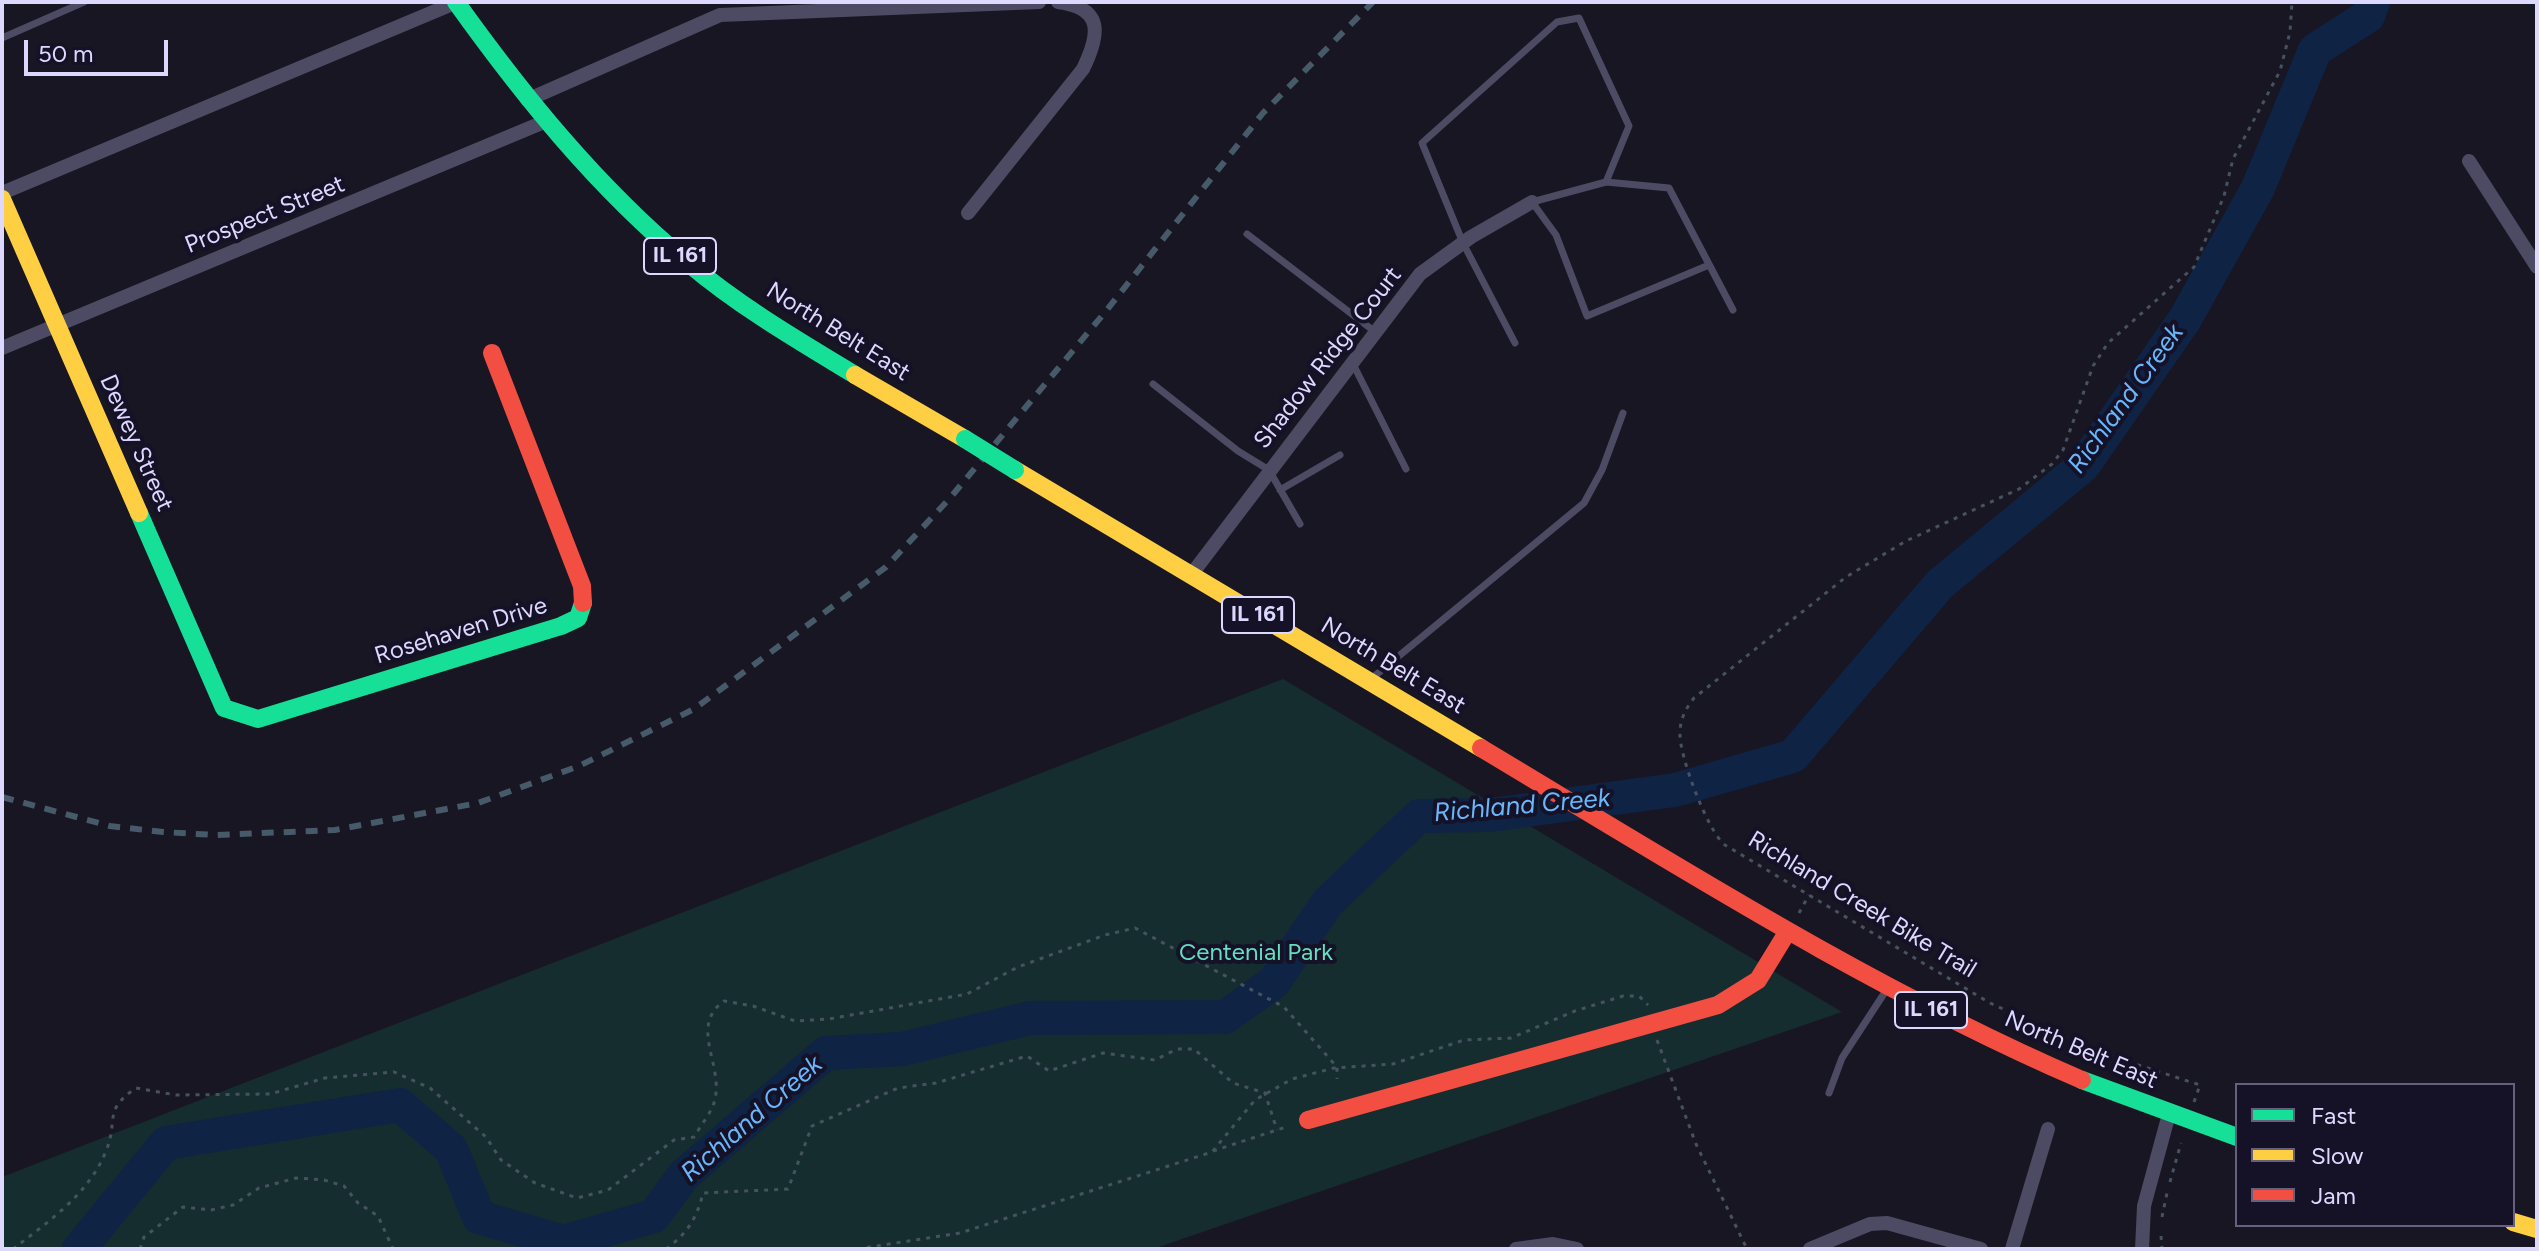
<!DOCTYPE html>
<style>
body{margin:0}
#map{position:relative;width:2539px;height:1251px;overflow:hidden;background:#181622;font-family:Figtree,sans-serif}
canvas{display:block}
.frame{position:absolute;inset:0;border:4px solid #ddd8fe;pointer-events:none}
.legend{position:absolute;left:2235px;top:1083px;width:280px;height:144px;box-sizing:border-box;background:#151127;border:2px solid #65617d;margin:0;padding:10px 14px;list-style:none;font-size:24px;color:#ddd8fe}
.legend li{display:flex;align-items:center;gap:16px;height:40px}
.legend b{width:40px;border:2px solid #65617d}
.scale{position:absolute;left:24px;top:40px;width:144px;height:36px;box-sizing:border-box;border:4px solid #ddd8fe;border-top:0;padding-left:10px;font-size:24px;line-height:28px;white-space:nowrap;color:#ddd8fe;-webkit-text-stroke:6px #151127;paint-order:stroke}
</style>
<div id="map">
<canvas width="2539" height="1251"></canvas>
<div class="frame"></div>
<ul class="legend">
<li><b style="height:10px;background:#16e098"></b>Fast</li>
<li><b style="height:10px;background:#ffcf43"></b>Slow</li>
<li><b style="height:10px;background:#f24e42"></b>Jam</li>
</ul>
<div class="scale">50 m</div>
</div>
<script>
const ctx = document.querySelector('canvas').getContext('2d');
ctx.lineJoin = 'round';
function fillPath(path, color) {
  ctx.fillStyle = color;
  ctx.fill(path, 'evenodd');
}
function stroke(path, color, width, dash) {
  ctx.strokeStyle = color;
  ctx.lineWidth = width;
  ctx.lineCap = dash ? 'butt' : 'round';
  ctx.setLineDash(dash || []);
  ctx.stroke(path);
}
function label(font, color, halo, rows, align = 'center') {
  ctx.font = font + ' Figtree,sans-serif';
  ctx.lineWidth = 8;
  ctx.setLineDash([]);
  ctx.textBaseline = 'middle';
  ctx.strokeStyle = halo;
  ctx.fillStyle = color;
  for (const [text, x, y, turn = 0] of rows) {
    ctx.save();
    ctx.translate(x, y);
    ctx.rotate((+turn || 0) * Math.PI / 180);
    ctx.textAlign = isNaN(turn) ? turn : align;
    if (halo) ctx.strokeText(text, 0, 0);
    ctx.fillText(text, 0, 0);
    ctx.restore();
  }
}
const green = new Path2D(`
 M1283 679 1842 1012 1153 1249H2V1177Z`);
const river = new Path2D(`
 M79 1249 166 1143 400 1105 451 1149 479 1217 563 1242 654 1216 684 1175 826 1053 902 1049 1030 1018 1225 1017 1274 982 1328 902 1419 816 1490 815 1675 790 1793 756 1940 584 2083 466 2185 319 2258 188 2315 50 2368 16 2373 2`);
const path = new Path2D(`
 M1799 913 1809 895
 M1657 1040 1696 1144 1747 1249
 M2194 1102 2200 1085 2095 1051 1990 1003 1725 845C1708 832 1679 756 1680 733 1680 719 1686 708 1694 698L1846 577 1906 541 2019 489 2052 464 2063 450 2093 366 2108 343 2194 267 2224 196 2233 159 2280 71 2290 32 2292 2
 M1213 1151 1289 1126
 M2170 1182 2181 1143
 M2162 1217 2167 1193
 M2161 1236 2162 1249
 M13 1249C48 1222 89 1194 106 1151 119 1120 102 1111 136 1088L176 1095 270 1094 325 1078 394 1072 430 1088 486 1137 501 1160 535 1183 577 1198 608 1190 674 1140 694 1137C700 1126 713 1111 715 1099 723 1064 689 1026 724 1001L753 1006 795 1021 829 1019 967 994 1018 967 1105 935 1135 928 1284 1007 1337 1067V1079
 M140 1249 144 1237 183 1207 211 1210 233 1205 259 1188 296 1178 324 1180 344 1186 358 1203 378 1216 393 1249
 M666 1249C687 1234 697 1218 703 1193L788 1189 812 1126 898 1088 936 1083 1027 1056 1049 1071 1103 1053 1155 1060 1177 1049H1194L1233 1083 1265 1093 1277 1130
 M857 1249 960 1233 1212 1152 1255 1100 1292 1079 1334 1068 1393 1064 1464 1040 1511 1038 1575 1011 1623 996H1639L1648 1005`);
const lane = new Path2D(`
 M2 38 84 2
 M1247 234 1374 331
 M1709 265 1587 316 1556 235 1532 202 1606 182 1669 188 1733 310
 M1515 343 1463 243 1422 143 1557 22 1579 18 1629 126 1606 182
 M1353 364 1406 469
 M1153 384 1238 451 1269 470 1300 524
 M1280 490 1340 455
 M1371 679 1584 503 1602 470 1623 413
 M1829 1093 1842 1058 1887 989`);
const street = new Path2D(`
 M527 100 720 15 1039 2
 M2469 161 2537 267
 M2 193 457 2
 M968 213 1083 69C1100 34 1104 8 1058 2
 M2 348 544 122
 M1191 575 1420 274 1471 237 1532 202
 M1516 1249 1553 1244 1577 1249
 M1810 1249 1870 1224 1887 1223 1981 1249
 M2012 1249 2048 1129
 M2142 1249 2144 1206 2169 1114`);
const fast = new Path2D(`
 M456 2C524 97 597 187 687 262 739 306 797 340 855 375
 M139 513 224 708 258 719 561 626 578 618 583 603
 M2082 1080 2237 1137`);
const slow = new Path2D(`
 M2 199 139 513
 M855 375 965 439
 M1015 470 1481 748
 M2513 1222 2537 1229`);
const jam = new Path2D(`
 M492 353 582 586 583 603
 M1481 748C1678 866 1871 989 2082 1080
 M1308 1120 1718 1005 1758 980 1788 931`);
const rail = new Path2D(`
 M2 797 110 826 163 832 215 835 335 830 478 803 579 766 694 709 886 567 950 498 1106 311 1263 113 1373 2`);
const fastBridge = new Path2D(`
 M965 439 1015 470`);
const shields = [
 [680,256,72],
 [1258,615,72],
 [1931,1010,72]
];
const shieldNames = [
 ["IL 161",680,256],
 ["IL 161",1258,615],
 ["IL 161",1931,1010]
];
const streetNames = [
 ["Prospect Street",265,215,-22],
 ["North Belt East",838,332,32],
 ["Shadow Ridge Court",1328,358,-52],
 ["Dewey Street",136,443,66],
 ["Rosehaven Drive",461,631,-17],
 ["North Belt East",1393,666,31],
 ["Richland Creek Bike Trail",1862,905,31],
 ["North Belt East",2081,1050,23]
];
const parkNames = [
 ["Centenial Park",1256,953]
];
const waterNames = [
 ["Richland Creek",2126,399,-54],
 ["Richland Creek",1522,806,-5],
 ["Richland Creek",752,1119,-41]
];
fillPath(green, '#152d2e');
stroke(river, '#0f2345', 34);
stroke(path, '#475260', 3, [4, 6]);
stroke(lane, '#4c4b63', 7);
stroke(street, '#4c4b63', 14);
stroke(fast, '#16e098', 18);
stroke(slow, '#ffcf43', 18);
stroke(jam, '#f24e42', 18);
stroke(rail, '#465a6a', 6, [12, 10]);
stroke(fastBridge, '#16e098', 18);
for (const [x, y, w] of shields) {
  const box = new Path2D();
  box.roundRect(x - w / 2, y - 18, w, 36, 6);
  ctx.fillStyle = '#151127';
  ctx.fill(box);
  stroke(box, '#ddd8fe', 2);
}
label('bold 22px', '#ddd8fe', null, shieldNames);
label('24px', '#ddd8fe', '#151127', streetNames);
label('24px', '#65ddbf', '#151127', parkNames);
label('italic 26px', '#69b7fb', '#151127', waterNames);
</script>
